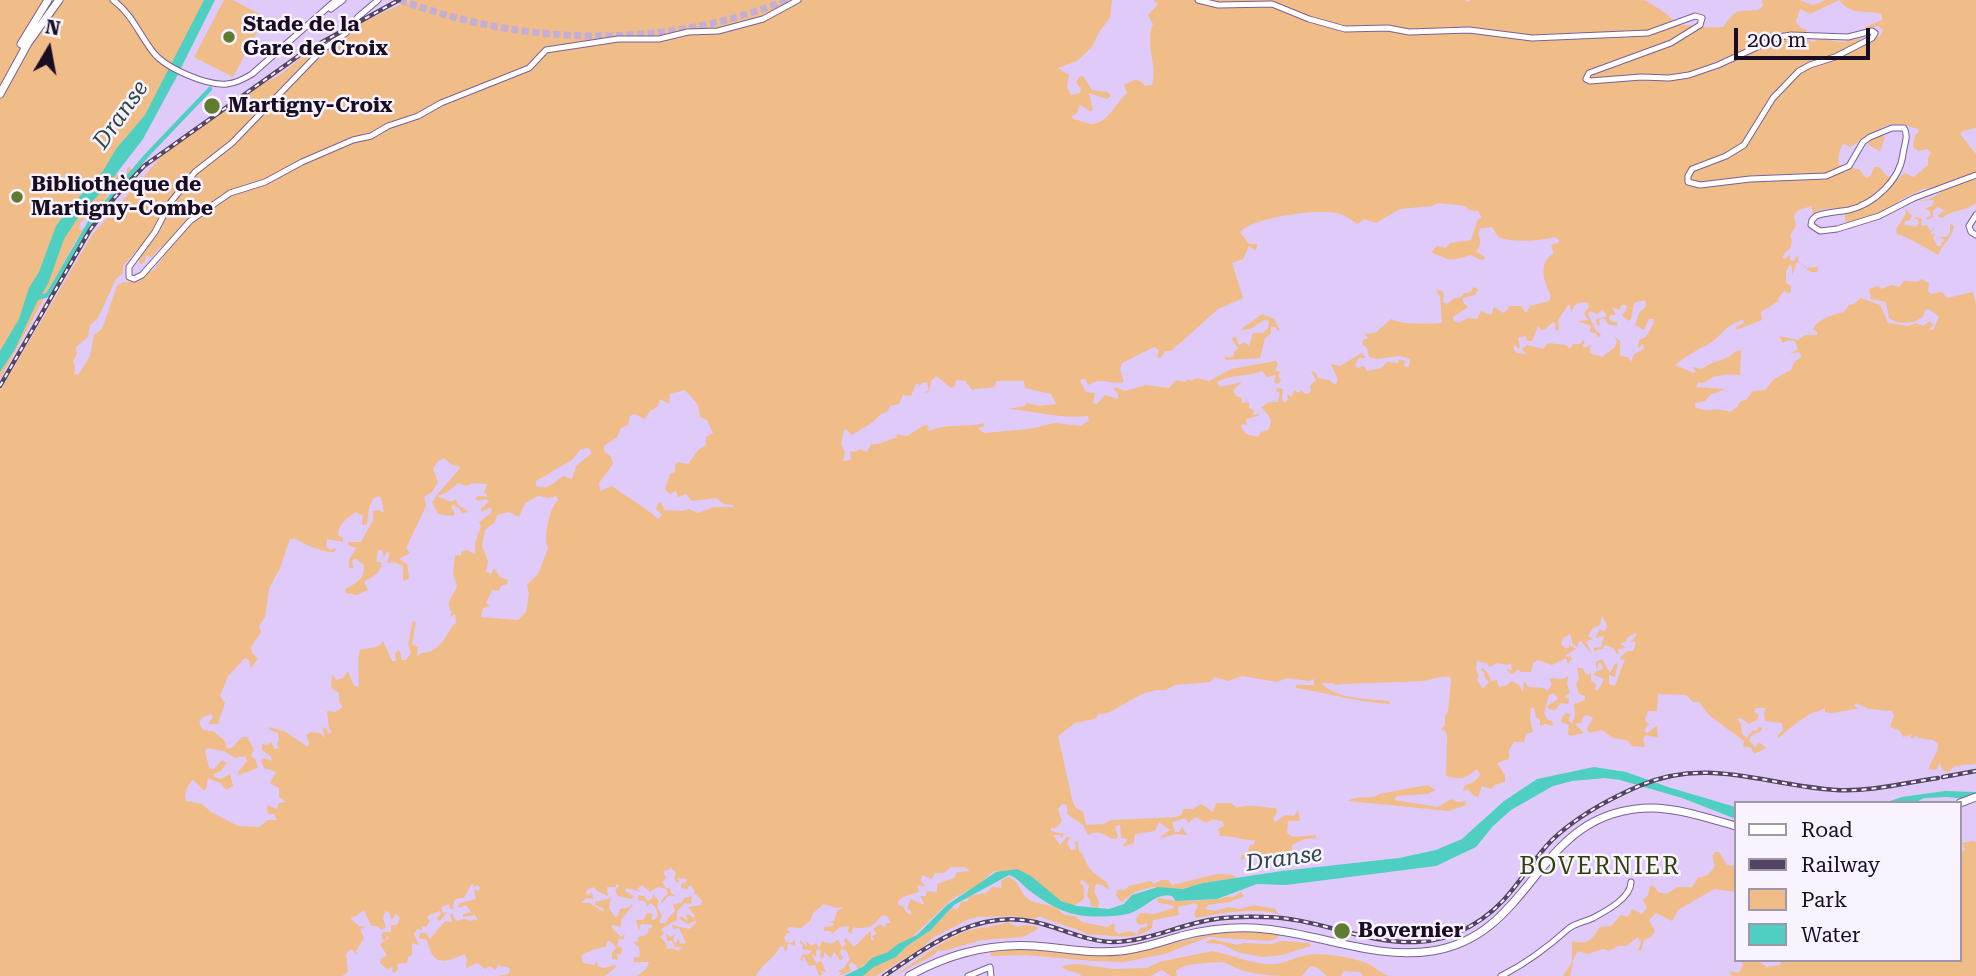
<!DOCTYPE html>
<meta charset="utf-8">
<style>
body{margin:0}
#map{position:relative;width:1976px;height:976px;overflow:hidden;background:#e0caf9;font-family:"Roboto Serif",serif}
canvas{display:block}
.legend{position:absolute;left:1734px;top:801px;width:228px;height:161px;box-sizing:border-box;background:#f8f3ff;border:2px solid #9e97a7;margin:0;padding:9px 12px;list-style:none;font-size:21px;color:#180d22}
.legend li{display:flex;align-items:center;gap:14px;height:35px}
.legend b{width:35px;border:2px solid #9e97a7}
.north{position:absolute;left:14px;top:14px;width:70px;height:70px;-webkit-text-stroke:5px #f8f3ff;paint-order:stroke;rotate:10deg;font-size:19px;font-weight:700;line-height:28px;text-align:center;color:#180d22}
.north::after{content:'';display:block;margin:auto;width:24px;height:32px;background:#180d22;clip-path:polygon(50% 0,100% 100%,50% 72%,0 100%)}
.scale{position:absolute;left:1734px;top:28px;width:136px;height:32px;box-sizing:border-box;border:4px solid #180d22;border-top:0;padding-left:9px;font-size:21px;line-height:24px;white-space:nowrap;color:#180d22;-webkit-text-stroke:5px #f8f3ff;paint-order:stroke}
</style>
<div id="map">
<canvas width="1976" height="976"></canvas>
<ul class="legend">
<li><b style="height:9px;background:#fff"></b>Road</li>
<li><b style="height:9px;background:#534461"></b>Railway</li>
<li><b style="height:19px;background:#f0bc87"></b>Park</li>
<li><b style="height:19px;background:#4fcec2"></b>Water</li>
</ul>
<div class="north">N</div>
<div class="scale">200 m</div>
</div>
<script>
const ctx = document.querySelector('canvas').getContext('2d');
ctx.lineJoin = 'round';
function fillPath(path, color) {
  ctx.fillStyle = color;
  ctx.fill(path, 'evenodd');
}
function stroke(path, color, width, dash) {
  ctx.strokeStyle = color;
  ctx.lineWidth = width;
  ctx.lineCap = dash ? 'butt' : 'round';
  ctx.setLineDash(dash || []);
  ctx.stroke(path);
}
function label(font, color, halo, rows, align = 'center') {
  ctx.font = font + ' "Roboto Serif",serif';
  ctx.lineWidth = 5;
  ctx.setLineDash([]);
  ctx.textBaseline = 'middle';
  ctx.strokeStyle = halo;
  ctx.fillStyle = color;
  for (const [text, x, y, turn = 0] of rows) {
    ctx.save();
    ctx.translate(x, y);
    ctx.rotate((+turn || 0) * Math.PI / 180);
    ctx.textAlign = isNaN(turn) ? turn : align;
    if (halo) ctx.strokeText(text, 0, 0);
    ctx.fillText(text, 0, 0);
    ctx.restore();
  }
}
const green = new Path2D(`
 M0 0H208L144 126 53 238 40 273 0 361Z
 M224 0H233L265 17 233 77 194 57Z
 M410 0H1112L1110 18 1099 32 1092 47 1077 61 1058 68 1069 75 1067 87 1071 95 1080 93 1081 89 1076 82 1079 77 1083 76 1092 90 1108 92 1111 96 1107 99 1089 93 1093 110 1090 111 1080 105 1077 113 1072 116 1073 119C1079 120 1085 123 1091 124 1107 125 1116 102 1127 93L1124 85C1133 80 1139 77 1145 86L1152 85C1158 64 1144 43 1153 24L1148 15 1158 4 1153 0H1465L1467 2 1471 0H1643C1651 3 1673 17 1677 25 1692 24 1707 29 1723 27 1738 7 1735 12 1758 10L1763 6 1762 0H1799L1813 5 1826 0H1976V128L1963 131 1960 134 1976 154V203C1966 212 1951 209 1942 218L1937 216 1945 210 1937 207 1933 211V217L1927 220V217L1931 216 1930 211 1924 209 1932 206 1934 200 1916 201 1930 199 1943 191V186L1923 189 1902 199 1889 209 1848 223 1845 221V212L1843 208 1822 209 1813 213 1811 206 1797 211 1794 216 1796 226 1790 235 1792 240 1790 249 1785 252 1782 258 1785 259 1790 254V260L1794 261 1797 255 1799 262 1807 268 1818 267 1817 272H1811L1797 261 1792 276V267L1790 265 1786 271V283L1791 286V292L1789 293 1784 291 1777 300H1780L1761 312 1762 320 1736 330V327L1744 323 1743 320C1726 324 1720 338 1707 345 1697 350 1684 357 1675 365L1694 373 1696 371 1691 367 1702 369C1712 360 1726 362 1736 351L1741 350 1740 375C1725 374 1715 374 1704 383L1698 382 1696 387 1725 389 1710 395 1705 401 1695 403V407C1707 413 1718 407 1730 412L1737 407 1741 401 1746 400 1753 391 1765 390 1774 379 1791 370 1795 361 1802 357 1799 352 1790 354 1798 349 1795 341 1788 340 1783 343 1779 336 1798 340 1805 335H1817V332L1813 329C1817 320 1833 314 1844 312L1849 305 1854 304 1861 298 1880 305 1888 323 1909 326 1916 323 1923 326 1930 321 1933 325 1929 330H1933L1939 317 1929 309 1925 310 1923 317 1914 322 1901 323 1896 322 1889 318 1886 302 1871 299 1869 289 1878 286 1882 289 1891 285 1899 287 1904 281 1918 282 1921 279 1929 283 1928 291 1931 294 1942 292 1947 298 1973 292 1976 304V764L1955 766 1948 772 1943 771 1940 763 1936 770 1929 769C1930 760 1939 754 1938 744L1933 740 1918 738 1917 735 1912 739 1910 737 1912 734 1903 737 1900 731 1890 727 1894 715 1892 711 1869 709 1856 703 1854 705 1858 709C1848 709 1833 715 1825 712V708C1819 712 1814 711 1808 715 1798 722 1788 729 1779 738L1777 736 1783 730 1782 723 1765 721 1764 713 1766 708H1756L1754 712 1759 715 1757 720 1749 724 1741 718 1737 719 1741 724 1742 734 1747 738 1753 730 1756 731 1759 727 1762 728 1761 731 1752 735 1749 740 1755 748 1759 742 1766 748 1754 754 1751 748 1743 746 1744 741 1710 716 1699 702H1693L1686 695 1658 694 1657 711H1648L1645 720 1649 724 1644 730 1647 733 1657 726 1658 738 1646 735 1643 739 1645 747 1632 746 1627 740 1613 738 1602 730 1589 733 1587 729 1593 718 1587 715 1583 717 1582 722 1575 724 1584 733 1570 736 1568 734 1569 725 1561 722 1562 717 1566 713 1571 714 1568 720 1572 724 1575 716 1574 704 1585 700V696L1579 694 1576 684 1579 678 1577 668H1582L1587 675 1591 673V681L1596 684 1595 689 1598 691 1604 679 1594 675 1595 672 1603 669 1600 662 1596 669V662L1602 659 1610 673 1615 664 1618 663 1615 677 1609 675V684L1615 686 1625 659 1621 660 1620 657 1628 651H1633L1636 643 1634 641 1630 643 1637 634 1635 633 1627 638 1626 642 1620 643 1626 648 1618 649 1619 654H1616L1615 649 1605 645 1603 649 1596 650 1594 653V648L1601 647 1604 636 1595 638 1600 629 1604 631 1607 628 1606 623 1602 616 1600 625 1593 628 1588 636 1593 639 1586 641 1592 654 1581 641H1579L1578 647 1573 645 1570 634 1563 638 1561 644 1565 648H1569V645L1576 649 1566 655V657L1570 656 1572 658 1568 664 1566 658 1552 665 1538 660 1533 663 1531 672H1521L1518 669 1512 675 1506 669 1512 670 1511 663 1507 665 1498 663 1489 667 1487 663 1477 661 1476 669 1479 676 1477 680 1483 689 1489 682 1485 678 1484 672 1481 670 1482 668 1488 673 1491 681 1497 680 1499 687 1507 685 1512 681 1519 685 1523 692 1524 681 1528 687 1544 688 1548 691 1552 684 1549 678 1563 679 1568 676 1567 684 1570 693 1564 697 1569 699 1568 704 1561 703 1555 710 1549 709 1547 706 1558 699 1554 693 1549 695 1544 713 1547 719 1553 722 1552 726 1545 724 1540 726V720L1536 717 1534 708H1531L1530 718 1533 732 1526 734 1524 742H1514L1509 750V759L1497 763 1505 775V782L1495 785 1491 789 1482 786 1478 797 1474 796 1468 789 1464 791 1463 790 1465 785C1471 784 1478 780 1480 774L1477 769C1464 779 1462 780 1446 776L1447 736 1446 732 1441 729 1445 725V716L1448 712 1451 681 1450 677C1440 676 1432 680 1422 681 1393 683 1363 682 1334 685V683H1321C1335 699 1368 699 1389 701L1390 704C1358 702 1327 693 1296 688V685H1314V679L1309 681 1287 678 1277 682 1242 676 1228 681 1215 677 1210 682 1175 685 1166 690H1156L1142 694 1108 713 1099 714 1095 719 1075 723 1058 736 1072 799 1075 807 1083 812 1086 825 1104 824 1111 820 1176 817 1181 815 1184 809H1193L1201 804 1213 812 1216 803H1231L1237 808C1249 803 1264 808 1276 808L1277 812 1273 819 1275 822 1286 815 1294 816 1298 811 1300 821H1288L1287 833 1293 837 1315 835 1317 838 1304 839 1292 845 1291 854H1250L1241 861V856L1248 851 1250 845 1254 844 1255 840C1243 841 1233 835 1220 836L1218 829 1224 826 1223 822 1213 819 1206 823 1196 817 1188 823 1186 818 1172 822 1175 832H1179L1182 827 1187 835 1176 834 1161 838 1160 837 1170 830 1159 822 1155 831 1135 834 1134 843 1122 847 1128 839 1121 838 1120 825 1115 826 1118 837 1115 839C1104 837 1101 828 1088 835L1083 825 1067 814V805L1062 804 1058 809 1062 821 1056 828H1051V831L1064 834 1062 838 1060 835H1053L1060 845 1067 837H1070L1067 843 1071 850 1076 849 1075 841 1078 842 1079 851C1085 856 1084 860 1088 866 1093 874 1100 877 1107 882L1109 890 1102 885 1096 884 1094 891 1099 902 1098 908 1091 906 1090 900 1087 896 1089 885 1082 880 1080 883 1084 887V899L1074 906 1057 899 1031 876 1014 869 1004 872 994 871 979 884 951 900 908 941 898 944 893 950 878 956 857 969 856 965 851 962 849 965 851 971 839 976 841 972H837L844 968 850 959 846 950 841 949 840 953 843 958 840 960 834 952 831 958 824 952V957L820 958 821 951 819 949 816 950V957L811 954 816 963 821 961 826 972 819 971 823 974 819 976 815 965 809 966 804 957 802 959 804 961 800 960 803 954 807 955 812 951 802 949 803 945 800 943V940L807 947 806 941 811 946 816 943 819 948 822 941 831 944 838 940 842 947 846 945 844 940 846 938 854 947 869 932H871V940H874L872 936 877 934 873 929 880 924 885 928 886 923H891L887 916 882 915C874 926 867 930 853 927L852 934 848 932 849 926 840 927 832 934 831 931H824V927L833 926 834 923 827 922 834 921 837 911 844 907 836 908 824 904 813 913 810 921 801 928 788 927 787 930 791 932 786 934 784 938 786 942 791 943 795 940V946L788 943 787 950 785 951 784 947 780 946C775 959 762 963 756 976H637L647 968 649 962H633L635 956 637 958 640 956 639 947 633 942H638V937L646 935 649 931 648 928 651 929 653 925 641 924 639 931 636 920H643L647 913 653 914 651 919 654 920 658 916 656 908 651 903 647 906 646 902 638 900V895L644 896 648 901 652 899 653 894 659 901 657 907 662 916 659 923H666L668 918 675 911 673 905 682 902 684 898 692 896 691 904 685 903 677 911V920L661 929 664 933 660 937 666 943 667 949 673 948 678 951 682 947H675L672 941H667L666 934 671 937 675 934 673 940 676 944 678 938 680 944 686 943 679 928 673 929 672 925 689 929 697 922 695 921 688 924 679 919 681 916 688 921 686 915 688 914 694 918 695 916 688 907 701 905 702 901 696 894H694L695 890 690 885 687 889 681 888V884L686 882 687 879 677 878 679 881 677 883 674 878 676 873 670 867 669 870 663 871 666 878 662 882 666 888H670L671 893 675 896H668L662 903 661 901 668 893 666 889 658 887 650 892 642 885 637 889 641 892 626 888 625 891 634 896 631 899 618 896 615 890 619 886 617 884 615 887H607L608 896 597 891 594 887 587 890 586 895 592 893 594 899 586 898 581 903H590L603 912 604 909 595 905V902L611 898 609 908 615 917 618 916 620 909 630 907 631 904 633 905 621 920V927L613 925 611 927 621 937 625 934 623 940 619 938 617 946 622 948 621 954H617L618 960 612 959V952L617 948 610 941H607L606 947C601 947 586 952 581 956L583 963 595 965 596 960 598 966 603 968 615 965 616 967 605 976H498L509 974 510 968 498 965 495 970 490 966 485 969 477 963 466 968 467 959 464 954C444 963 433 967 427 940L419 938 420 933H426L430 939 445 921 452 922 450 915 452 913 456 921 464 919 472 921 474 919 478 921 475 915 463 917V914L471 912 466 905 458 908 460 903 476 899 474 890 478 891 481 888 477 885 474 887 472 883 464 898H459L454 901 453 909H450L449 904 441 907 443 913 447 912 440 921 436 919 441 914 440 911 429 915 427 918 430 921 426 927 422 926V930L417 929 414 934 419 945 412 943V955L408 957 407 963 397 964 398 970 394 973 392 971 393 967 387 969 380 963 381 959 387 955 380 944 389 938 387 936 386 940H383L381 935 384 932H391V925H397L400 917 395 914 394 918 391 919 389 912 385 911 383 918 386 928 381 929 377 926H371L364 910 356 916 350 918 359 926 366 927 360 929 364 938 356 951 357 955 351 949 346 954 348 972 342 976H0V391L92 235 166 151 260 85 278 76 313 49 344 31ZM1839 0C1852 16 1865 10 1882 14V20L1865 27 1869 29 1878 26 1883 30 1881 35 1863 45 1859 42 1861 38 1855 40 1849 38V41L1840 42 1821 38 1813 42 1803 37 1807 30 1801 28 1796 22 1800 9 1810 14ZM1901 124 1918 129 1919 132 1915 135 1913 147 1918 151 1927 149 1931 153 1928 158V165L1914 177 1905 173 1896 180 1886 175 1879 167H1874L1871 175 1866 178 1859 169 1851 168 1845 173C1836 166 1838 154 1842 145L1845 144 1850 147 1875 132 1868 145 1880 151 1885 137 1877 130 1888 125ZM1438 203 1465 206 1469 210 1478 211 1482 218 1478 219 1471 240 1450 243 1446 248 1437 246 1432 251V253C1452 260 1448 262 1471 255L1481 260 1485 259 1484 256 1476 252C1481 247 1481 240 1478 233L1481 228 1492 227 1498 237C1515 243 1537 241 1555 237L1559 240 1558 243 1551 245 1554 253C1537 263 1544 282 1551 296L1549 301 1530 306 1526 313 1521 306H1509L1508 309 1503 313 1494 307 1491 315 1481 311 1477 319 1468 318 1458 323 1453 320V317L1468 307 1463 302V298L1475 295 1478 289 1473 287 1471 292 1464 293 1461 297 1453 299 1447 304 1443 302 1444 294 1441 290 1436 291 1440 296 1442 323C1430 324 1401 325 1391 319L1375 333 1364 334 1368 338 1363 340 1362 344 1367 348 1369 357 1376 359 1400 356 1410 359 1409 367 1404 366 1405 361 1399 359 1398 363 1387 362 1381 368 1367 371 1364 366 1358 368 1355 365 1359 358H1366L1362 353 1340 366 1331 364 1338 380 1335 385 1329 380 1318 378 1315 372 1311 371 1316 380 1310 386 1311 391 1308 394 1304 393 1302 390 1298 393 1294 390 1292 397 1287 394 1288 399 1285 403 1282 400 1283 389 1277 388 1276 391 1280 393 1278 402H1270L1261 407C1268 415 1275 419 1268 430L1261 432 1258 437 1246 434 1241 427 1242 424 1247 425 1246 419 1258 416 1260 414 1253 415 1254 410 1249 408V402L1242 403V398L1236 396 1233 390 1242 382 1220 387 1217 382C1231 374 1248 377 1262 371L1267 377 1276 375 1274 382 1278 384 1281 380 1278 376 1280 372 1275 370 1278 364 1276 361 1231 369 1209 381 1197 378 1191 381 1188 379 1185 382 1176 380 1169 388 1146 385 1125 391 1115 387 1114 390 1118 394V399L1105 395 1097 404 1093 403 1095 393 1086 392 1080 381 1082 379H1085L1088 385C1102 376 1110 385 1124 382L1120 369 1122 363 1154 347 1159 350 1157 357 1161 358 1165 351H1171L1218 309 1243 298 1232 263 1243 259 1249 246 1255 250 1257 246V244H1249L1240 232C1254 217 1321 208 1340 214 1347 216 1352 221 1358 224L1364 219 1376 223 1400 209 1432 206ZM160 247 166 249V253L154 270 147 273 138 282H123L117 286 102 329 94 335 90 356 79 374 74 375 75 367 73 361 77 354 76 347 88 337 90 325 98 318 116 279 123 273V266L136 251 141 254 139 263 142 264 145 261 146 256 152 257ZM1645 300 1646 306 1639 313 1635 325 1644 330 1649 319H1653L1654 323 1646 337 1639 340 1638 348 1643 344 1644 349 1634 354 1631 362 1628 357 1620 356V341L1614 336 1617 341 1615 347 1602 357 1590 353V347L1593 344 1585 348 1582 346 1585 342 1583 340 1580 344H1573L1570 349 1566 345 1548 343 1543 349 1527 345 1522 349 1526 354 1517 353 1513 348 1515 345 1518 349 1520 347 1518 338 1526 336 1527 341H1532L1538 326 1541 330H1544L1553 322 1556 324 1555 330H1559L1558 320 1568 305H1570L1571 312 1575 305 1582 302 1588 303 1589 307 1584 313 1588 320 1578 321 1591 326 1590 332 1596 333 1598 338 1601 334 1596 331 1588 314 1590 311 1598 314 1602 310 1606 314V317L1596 319 1597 326 1600 325 1599 321 1601 318 1605 319 1608 324 1617 326 1618 322H1613L1609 319 1610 315H1616L1612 307 1619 310 1622 305H1626L1627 308 1622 316 1629 321 1631 319 1634 303ZM936 376 951 388 955 386 956 380 965 381 972 390C980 387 986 390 995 386L996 381H1024L1025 388 1051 394 1056 404 1039 406 1027 403 1025 406 1008 409C1036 411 1060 419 1088 416L1089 420 1081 426 1055 423 1030 429 984 433 978 428 984 426 985 423C967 428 946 423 929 431L927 430 929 426 925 425 907 436 897 434 896 438C887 439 881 446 871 444L867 452 860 449 855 452 850 451 851 460 843 461 845 452 841 444 844 430 846 429 852 435 873 422 881 414 887 412 890 406 899 404 903 395 911 396 916 384H919L918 388 922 383 927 382 929 390 923 393 929 392 931 381ZM685 390 698 405 700 417 707 420 713 433 706 437V445L698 450 688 464 678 462 675 465V472L670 474 665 489 670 494 676 491 678 497 686 494 692 501 716 498 724 504 733 505 734 507H714L698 513 689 509 682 511 664 510 662 504 659 502 656 509 662 515 658 519C644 506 626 497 612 486L600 491 599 483 613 464 611 457 604 451V446L617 437 621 428 628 425 630 416 634 414 645 419 650 411 658 406 660 399 669 404 670 394ZM587 448 590 449 591 454 576 466 572 479 563 476C553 483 549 490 536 486V481L572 460 580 450ZM444 458 452 465 461 467C451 479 441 489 432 502L438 514 453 516 455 513 451 508 453 505 459 508 462 513 469 512 458 505 456 499 451 502 437 496 446 493 458 483 466 486 473 483 487 484 484 492 489 497 478 496 475 498 478 501 486 499 489 501 481 509V512L489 508 492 509 490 514 479 522 481 526 475 544V554L467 550 461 552V556L455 555 453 574 457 586C454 596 444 602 452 612L449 617 455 614 456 623 453 625C446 637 437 654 421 653L417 657 418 647 412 644 416 622 413 621 408 644 411 653 406 660H402L400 652 398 650 395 654 396 661H392L383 641 379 646 360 650C357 657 359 678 359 687L354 686 348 671 343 678 336 680 332 674 331 688 339 693V702L343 707 335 712 327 711 329 728 332 732 328 734 327 729 322 727 325 738 320 733 311 732 306 735 309 742 308 747 284 731 268 727 270 730 278 733 279 739 277 744 279 748 274 749 271 741 268 745 262 744V750L271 757 272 761 264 758 261 760 264 768 276 772 270 783 279 788V797L286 802 279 803 277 809 267 805 268 814H274L277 820H268L259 827 238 826 211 812 202 804 186 801C183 795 188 783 193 780L203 790 206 789 208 778 220 783 226 790 233 786 230 774 221 779 214 777V774L221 771 227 763 222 760 214 769 209 768 205 751 207 748 224 751 235 758 245 756 247 761 238 772 239 775 258 768 255 759 251 756 254 749 247 737H242L233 747 227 749 225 741 213 731 203 730 199 722 203 717 211 714 213 717 208 724H218L225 703 220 696 228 676 245 658 249 660 251 668 258 659 252 653 251 647 261 632 259 626 265 617 269 589 280 568 290 539 294 538C303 544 324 553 335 552L336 548 330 550 326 546 327 539 343 542V538L338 535C338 524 347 518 356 512L363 516 362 525 367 524 369 507 374 498 379 496 381 498 384 513 379 510 373 511V520L361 542H348V545L356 548 349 560V568H353L352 560 356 559 364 565C364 580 357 583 345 589L346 593 357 595 368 590 364 582 378 573 382 565 381 562H376L378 550H382L384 557 387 552 390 553 387 563 394 562 403 566V581L409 578 407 564 399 559 410 553 406 548 426 506 424 497 432 492 438 482 433 469 438 461ZM538 496 549 498 556 496 558 500C549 508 543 539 548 548L538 574 527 585 529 594 526 612 518 620 481 617 483 608 490 606 486 603 492 590 499 591 501 586 507 584 508 580 500 577 494 568 491 574 486 572 488 561 482 546 485 530 495 522 497 515 509 512 519 517 525 503ZM951 867H965L970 871 957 872 954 878 937 884V892L927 891 926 896H920L925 905 911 899 907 908 911 911V915L906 912 903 906 898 905V901L903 897 919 892 917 885 926 887 921 881 922 875 932 879 935 873H944Z
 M130 167 133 174 114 194 108 193C104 207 90 215 80 223L79 229 82 230 89 224 76 240 0 379V368L67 227 114 170 120 179 119 182 114 183 112 192 127 178V168Z
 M1905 208 1912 216 1910 220 1904 222 1905 225 1916 227 1919 223 1917 219H1914L1916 217 1922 219 1921 226 1927 225 1930 231 1935 226 1930 234H1935L1933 238 1937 246H1942L1941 243 1945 240 1939 237H1946L1950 233V224L1954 226C1952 239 1942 244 1938 255 1930 250 1904 235 1897 234L1896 229 1906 214Z
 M1262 314 1274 319 1280 330 1278 331 1275 327H1271V334L1265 338 1260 358 1226 360 1224 357H1233L1234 352 1238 348 1231 338 1236 337 1239 345 1244 342 1249 346 1253 333H1263L1268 328 1269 322 1266 319 1250 329 1240 330Z
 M1427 785 1436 790 1427 794 1397 796 1394 800 1438 807 1451 799 1458 802 1465 801 1466 805 1449 811 1348 801C1358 794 1370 801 1379 794Z
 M1973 841 1976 842V976H1731L1730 971 1739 973 1743 965 1742 960 1758 961 1767 967 1780 965 1782 960H1960V852L1965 850 1962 843Z
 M1715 852H1719L1727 865 1736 866V892L1714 889 1678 910 1672 921 1656 913 1649 920 1655 931 1652 936 1644 940 1641 951 1638 950 1641 943 1638 937 1626 946H1618L1609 951 1603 949 1588 954 1578 951 1574 958 1570 976H1563L1572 962V941C1590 946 1592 938 1600 927L1611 926 1621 915 1628 917 1632 909 1642 914 1647 908 1643 900 1648 895 1650 886H1654L1658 892 1666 894 1678 887H1692L1698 878 1708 875 1715 866 1712 856Z
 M1217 874 1233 875 1237 878 1203 883 1183 889 1152 887 1135 892 1121 902 1116 895 1117 890H1125L1129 886 1150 881 1154 884 1161 880H1168L1172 885Z
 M1008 877C1021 881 1018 891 1027 898 1034 905 1047 903 1055 907 1059 909 1061 913 1064 915L1075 916 1082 922 1107 927 1114 923 1115 931 1119 934 1129 931 1137 934 1140 928 1147 927V923L1140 925 1137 923 1136 919 1140 913 1154 914 1174 908 1172 905 1159 903 1157 900 1159 898C1178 902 1197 901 1216 899 1224 899 1226 895 1233 897L1241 892 1244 896 1230 902 1208 905 1205 909 1215 911 1228 907 1239 909 1254 905 1275 909 1278 914C1255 907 1220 913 1196 918L1194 914 1198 906 1195 903 1178 907 1179 915 1153 920 1152 928C1131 943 1109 934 1086 934 1078 928 1052 923 1040 916L1034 919 1015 916 978 917 969 919 934 937 920 949 876 976H863L874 967 899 955 907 946 931 930 952 908 958 909 961 902 968 901 969 896 986 893 993 887 1002 888 1001 881Z
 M1007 922 1018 927 1024 925 1036 926 1038 929 1023 937 981 940 944 951 938 950 934 955 894 976C918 960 938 943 964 932 977 927 1001 926 1007 922Z
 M1247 931 1280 934 1276 939 1269 941 1208 937 1165 954 1124 962 1093 961 1026 955 991 956 990 952C1022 942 1060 953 1092 955 1145 958 1194 931 1247 931Z
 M1212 939 1237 945 1243 943 1272 944 1281 941 1309 943 1311 946 1282 955 1264 957 1240 953 1221 944 1205 943Z
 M1212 951C1235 955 1251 965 1275 964 1285 963 1296 957 1306 955 1317 953 1334 955 1344 957 1353 959 1363 961 1371 965 1377 969 1382 974 1389 976H1363L1360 972 1344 971 1341 976H1327L1318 968 1310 966 1302 976C1272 976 1247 976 1224 962 1210 963 1185 962 1176 971L1177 976H1170L1162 970 1150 976H1082C1076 970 1067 973 1061 966L1077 964 1114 969 1147 968 1159 962Z`);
const water = new Path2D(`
 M204 0H215L176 78 143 139 106 187 81 213 64 239 48 284 37 302 15 349 0 372V351L19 319 29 288 39 272 56 226 70 207 103 171 116 149 145 115Z
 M1594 767 1626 772 1668 787 1732 806 1736 808V819L1682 798 1620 780 1605 778 1572 781 1553 786 1511 810 1493 826 1476 847 1436 866 1286 885 1257 884 1217 899 1176 901 1172 896C1157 892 1146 907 1133 912 1122 917 1097 917 1085 916 1064 914 1046 903 1030 891 1023 886 1018 878 1009 875L954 905 931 930 907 946 896 957 874 967 863 976H844L864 966 872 958 888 952 898 944 917 935 947 905 996 872 1017 869 1031 876 1061 901 1077 906 1109 909 1124 904 1132 895 1158 887 1183 889 1203 883 1282 871 1399 858 1436 850 1462 839 1504 801 1537 779Z
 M1945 791 1976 792V800L1947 797 1924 798 1914 803H1884L1902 797Z`);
const canal = new Path2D(`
 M36 298 48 295 92 219 148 154 210 89`);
const trunkTunnel = new Path2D(`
 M400 0C507 40 627 48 737 17 755 12 771 6 788 0`);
const tertiary = new Path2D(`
 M113 0C132 14 139 34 153 52 165 68 207 86 227 84 237 83 244 79 252 74L336 0
 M378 0 358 17 346 33 322 50 232 143 195 172 170 203 155 232 129 267V277L134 279 142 275 190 221 230 193 265 182 302 162 353 140 371 136 388 126 418 116 441 103 529 68 546 50 618 39H659L688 32 718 31 763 19 798 0
 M1198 0 1218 5 1272 4 1309 19 1345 29 1388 28 1409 32 1469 30 1532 38 1648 33 1695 16 1702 18 1700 25 1671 43 1589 73 1586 79 1590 81 1641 77 1669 78 1689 75 1718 65 1779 37 1791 35 1848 37 1872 31 1875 33 1872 38 1835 57 1810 65 1799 71 1773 98 1744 145 1726 156 1692 169 1688 176V182L1700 185 1750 179 1826 176 1849 166 1863 142 1870 137 1892 128H1904C1909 136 1904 145 1903 154 1900 180 1874 204 1849 210 1838 212 1827 212 1816 216L1812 220 1811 225 1820 231 1837 229 1879 216 1914 198 1976 175
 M331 9 343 0
 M1976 215 1969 226 1971 232 1976 235
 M968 976 990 967 991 976
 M1501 976C1525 964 1548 947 1568 929 1575 923 1585 922 1593 918 1606 911 1631 898 1631 882`);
const primary = new Path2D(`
 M21 44 48 0
 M0 94 28 43 59 0
 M1960 803 1976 797
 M909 976C948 954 990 943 1035 946 1064 948 1091 954 1120 951 1141 949 1161 942 1181 936 1209 929 1237 926 1265 929 1320 934 1376 960 1432 951 1537 935 1535 807 1654 808 1682 809 1710 819 1736 826`);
const rail = new Path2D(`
 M0 386 90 230 115 197 144 166 304 52 399 0
 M1943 777 1976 771
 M884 976C930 945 977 909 1035 922 1061 928 1085 941 1112 942 1141 942 1168 930 1196 923 1218 917 1241 916 1264 917 1315 917 1364 944 1416 942 1454 941 1490 919 1513 889 1526 873 1537 855 1552 840 1576 817 1609 799 1639 786 1708 756 1767 786 1836 790 1870 792 1904 783 1938 778`);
const markers = [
 [229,37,7,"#617c30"],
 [212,106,9,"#617c30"],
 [17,197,7,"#617c30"],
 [1342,931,9,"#617c30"]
];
const poiNames = [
 ["Stade de la",243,25],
 ["Gare de Croix",243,49],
 ["Martigny-Croix",228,106],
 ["Bibliothèque de",31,185],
 ["Martigny-Combe",31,209],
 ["Bovernier",1358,931]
];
const waterNames = [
 ["Dranse",121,115,-55],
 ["Dranse",1284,859,-8]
];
const quarterNames = [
 ["BOVERNIER",1600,867]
];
fillPath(green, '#f0bc87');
fillPath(water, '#4fcec2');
stroke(canal, '#4fcec2', 4.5);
stroke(trunkTunnel, '#c2aed9', 7, [7, 3.5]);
stroke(tertiary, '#7a6095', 7);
stroke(primary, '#7a6095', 9);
stroke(tertiary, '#fff', 5);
stroke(primary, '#fff', 7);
stroke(rail, '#534461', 4.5);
stroke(rail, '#f8f3ff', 2, [5]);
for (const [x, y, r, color] of markers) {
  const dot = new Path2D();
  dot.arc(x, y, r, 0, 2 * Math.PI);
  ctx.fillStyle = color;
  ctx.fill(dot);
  stroke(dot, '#f8f3ff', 2.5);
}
label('bold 21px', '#180d22', '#f8f3ff', poiNames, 'left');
label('italic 23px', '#2c4845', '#f8f3ff', waterNames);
ctx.letterSpacing = '2px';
label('24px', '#2f410a', '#f8f3ff', quarterNames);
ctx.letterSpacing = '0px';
</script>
